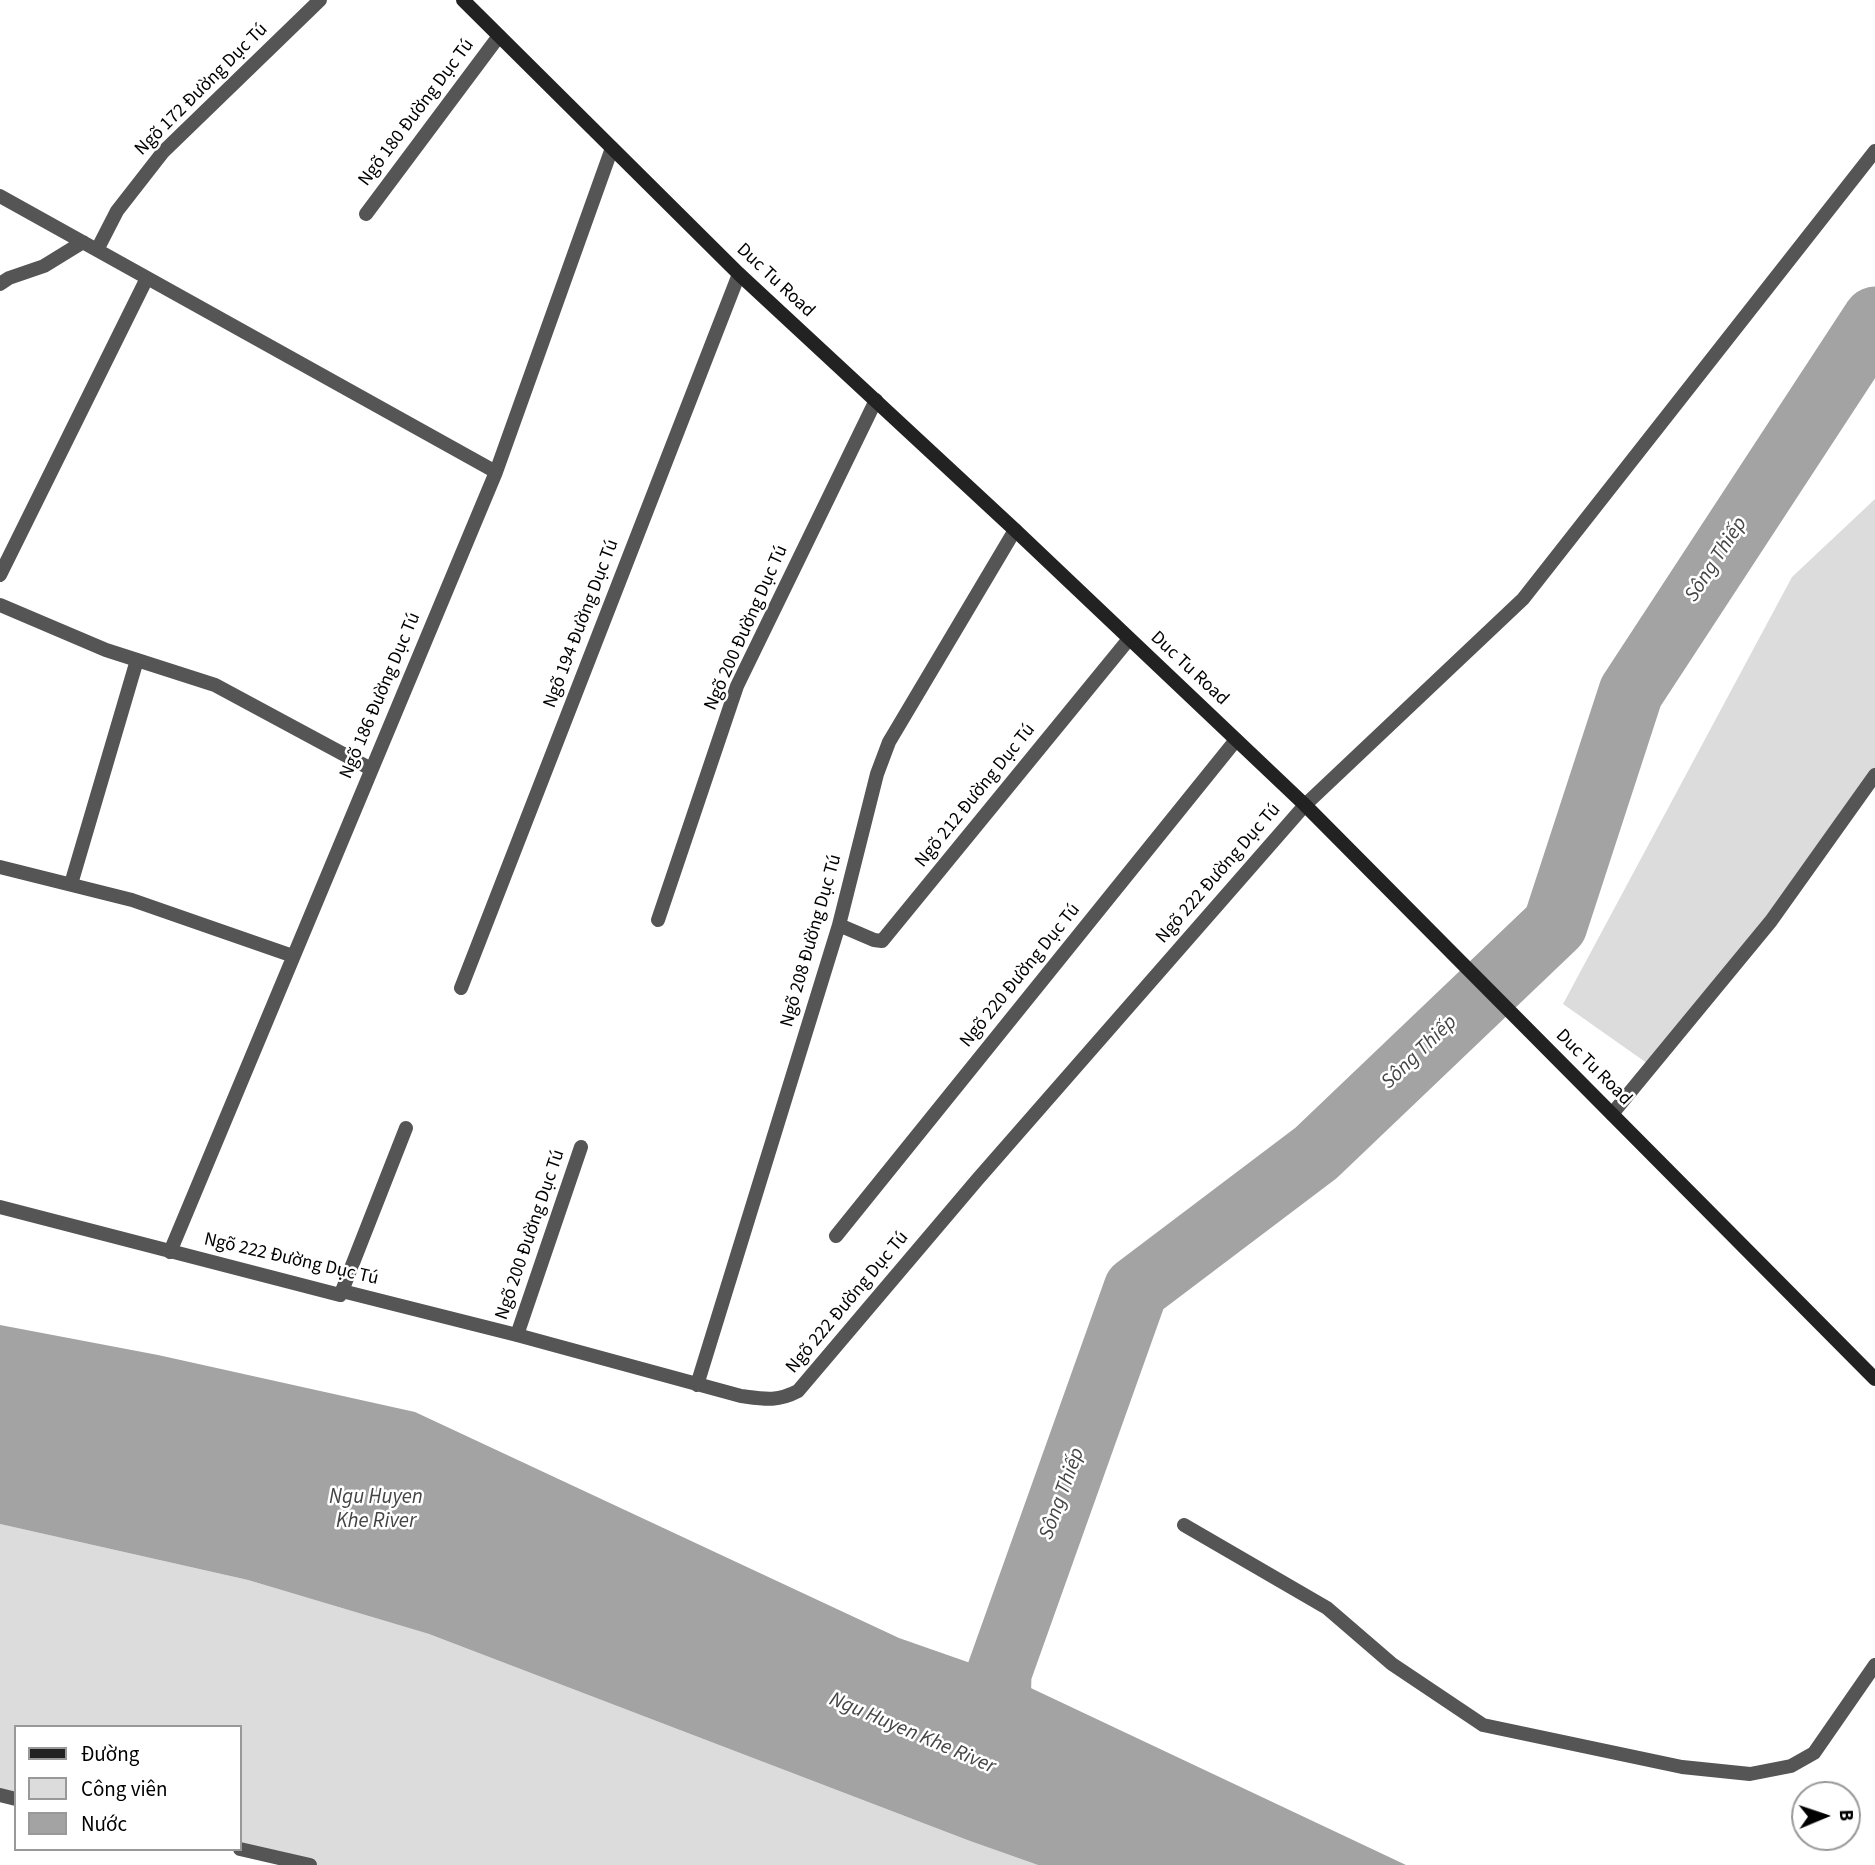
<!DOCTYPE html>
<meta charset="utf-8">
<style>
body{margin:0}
#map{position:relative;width:1875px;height:1865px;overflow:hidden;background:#fff;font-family:"Source Sans 3",sans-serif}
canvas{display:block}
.legend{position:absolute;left:14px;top:1725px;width:228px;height:126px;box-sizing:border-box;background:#fff;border:2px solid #999;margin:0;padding:9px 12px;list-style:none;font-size:21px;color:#000}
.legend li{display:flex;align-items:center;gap:14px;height:35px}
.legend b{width:35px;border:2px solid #999}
.north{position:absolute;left:1791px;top:1781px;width:70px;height:70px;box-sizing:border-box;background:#fff;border:2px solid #999;border-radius:50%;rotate:88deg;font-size:19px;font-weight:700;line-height:28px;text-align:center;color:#000}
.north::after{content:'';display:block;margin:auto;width:24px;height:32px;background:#000;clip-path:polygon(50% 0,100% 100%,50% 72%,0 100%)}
</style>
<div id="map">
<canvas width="1875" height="1865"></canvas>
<ul class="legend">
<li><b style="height:9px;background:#222"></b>Đường</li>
<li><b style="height:19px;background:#dcdcdc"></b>Công viên</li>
<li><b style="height:19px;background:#a3a3a3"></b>Nước</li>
</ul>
<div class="north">B</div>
</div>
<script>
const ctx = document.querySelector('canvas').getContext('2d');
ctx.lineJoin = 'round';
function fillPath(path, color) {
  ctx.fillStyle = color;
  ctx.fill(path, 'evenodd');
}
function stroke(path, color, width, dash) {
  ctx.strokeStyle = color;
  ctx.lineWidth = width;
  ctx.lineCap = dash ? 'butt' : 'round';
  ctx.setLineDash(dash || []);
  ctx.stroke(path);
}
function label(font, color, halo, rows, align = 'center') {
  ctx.font = font + ' "Source Sans 3",sans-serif';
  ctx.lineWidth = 5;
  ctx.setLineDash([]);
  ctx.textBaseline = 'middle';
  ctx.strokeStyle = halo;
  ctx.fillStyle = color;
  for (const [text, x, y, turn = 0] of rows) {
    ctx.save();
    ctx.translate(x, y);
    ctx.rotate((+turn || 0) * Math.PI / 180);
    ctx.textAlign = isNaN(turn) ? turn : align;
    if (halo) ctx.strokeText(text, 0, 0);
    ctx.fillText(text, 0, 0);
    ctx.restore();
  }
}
const green = new Path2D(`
 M1875 499V776L1651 1066 1563 1004 1792 577Z
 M0 1524 248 1580 429 1634 970 1841 1038 1865H310L240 1849V1727H16V1799L0 1795Z`);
const water = new Path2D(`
 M0 1325 158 1355 415 1412 899 1638 999 1673 1406 1865H1038L970 1841 429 1634 248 1580 0 1524Z`);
const river = new Path2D(`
 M997 1761 999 1673 1136 1289 1316 1153 1555 925 1631 692 1875 319`);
const lane = new Path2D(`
 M1184 1525 1327 1608 1392 1664 1483 1725 1682 1767 1750 1774 1791 1766 1814 1753 1875 1665`);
const street = new Path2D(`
 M0 196 496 472
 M366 214 499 36
 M97 250 117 211 163 152 320 0
 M0 284 9 278 44 266 83 242
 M0 575 147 278
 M0 605 106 650 215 685 371 769
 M0 867 132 900 293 956
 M71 884 137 660
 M658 920 737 686 876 400
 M839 925 874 940 882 941 1129 639
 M461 988 739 274
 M1612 1114 1771 921 1875 775
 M0 1207 340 1295 342 1291 517 1335 741 1396C764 1399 777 1402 798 1391L977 1180 1305 805 1523 599 1875 151
 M836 1236 1236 740
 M170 1252 496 472 612 148
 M342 1291 406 1128
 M517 1335 581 1147
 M697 1385 839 925 877 774 889 742 1015 530
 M0 1795 16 1799
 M240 1849 310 1865`);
const secondary = new Path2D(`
 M463 0 739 274 1015 530 1305 805 1875 1379`);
const streetNames = [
 ["Ngõ 172 Đường Dục Tú",202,90,-45],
 ["Ngõ 180 Đường Dục Tú",417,113,-53],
 ["Duc Tu Road",775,281,43],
 ["Ngõ 194 Đường Dục Tú",582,624,-69],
 ["Ngõ 200 Đường Dục Tú",747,628,-66],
 ["Duc Tu Road",1189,669,43],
 ["Ngõ 186 Đường Dục Tú",381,696,-67],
 ["Ngõ 212 Đường Dục Tú",976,796,-51],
 ["Ngõ 222 Đường Dục Tú",1219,874,-49],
 ["Ngõ 208 Đường Dục Tú",812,941,-74],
 ["Ngõ 220 Đường Dục Tú",1021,976,-51],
 ["Duc Tu Road",1593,1068,45],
 ["Ngõ 200 Đường Dục Tú",531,1235,-71],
 ["Ngõ 222 Đường Dục Tú",291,1260,13],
 ["Ngõ 222 Đường Dục Tú",848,1303,-50]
];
const waterNames = [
 ["Sông Thiếp",1717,560,-57],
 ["Sông Thiếp",1420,1053,-44],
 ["Sông Thiếp",1063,1494,-70],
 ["Ngu Huyen",376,1498],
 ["Khe River",376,1522],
 ["Ngu Huyen Khe River",912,1734,23]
];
fillPath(green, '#dcdcdc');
fillPath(water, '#a3a3a3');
stroke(river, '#a3a3a3', 65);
stroke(lane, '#555', 14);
stroke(street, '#555', 14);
stroke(secondary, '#222', 14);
label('19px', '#000', '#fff', streetNames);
label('italic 21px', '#444', '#fff', waterNames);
</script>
